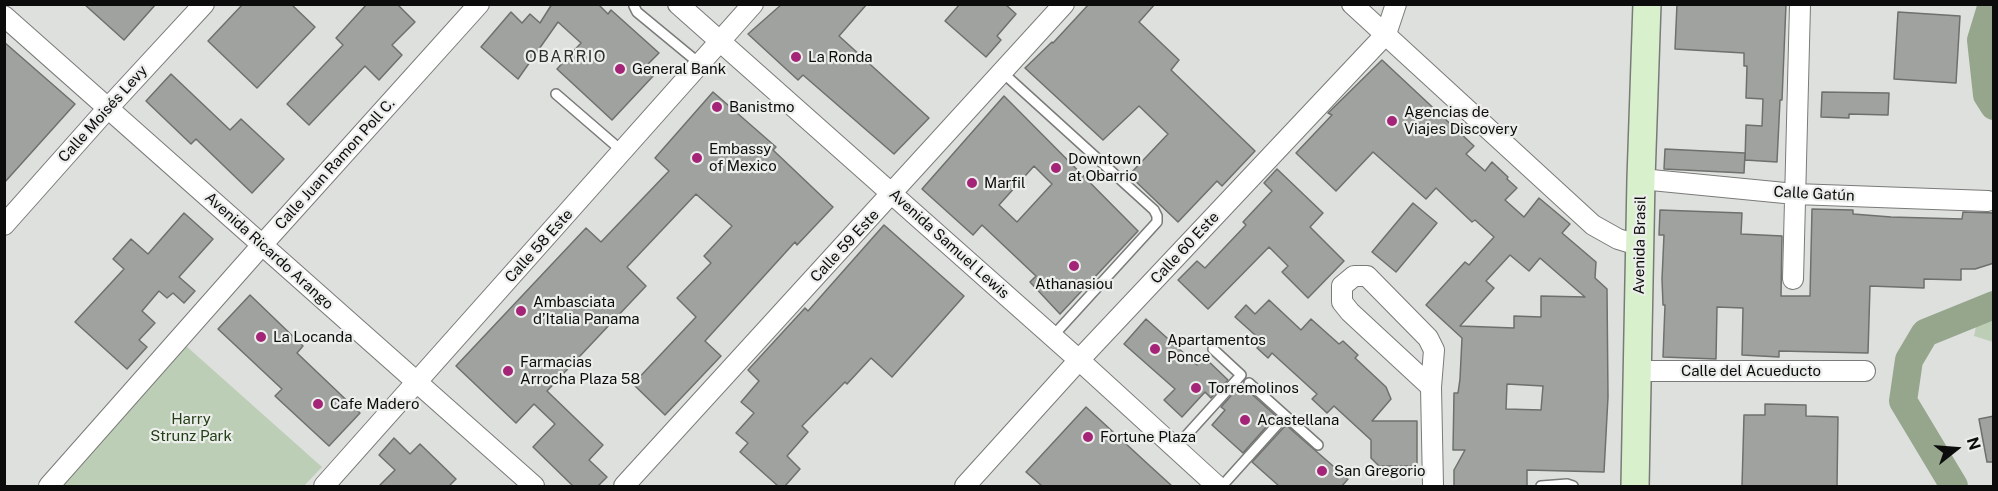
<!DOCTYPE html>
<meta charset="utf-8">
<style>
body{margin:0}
#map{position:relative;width:1998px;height:491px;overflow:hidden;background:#dee0dd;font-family:"Public Sans",sans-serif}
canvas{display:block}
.frame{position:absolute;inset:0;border:6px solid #0b0c0b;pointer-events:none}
.north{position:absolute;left:1926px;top:419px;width:60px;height:60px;-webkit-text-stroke:4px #ebeeea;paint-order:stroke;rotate:73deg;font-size:16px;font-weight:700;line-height:24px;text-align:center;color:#0b0c0b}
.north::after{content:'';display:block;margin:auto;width:21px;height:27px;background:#0b0c0b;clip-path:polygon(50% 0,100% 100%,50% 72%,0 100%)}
</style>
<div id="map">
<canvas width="1998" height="491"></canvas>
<div class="frame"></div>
<div class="north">N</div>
</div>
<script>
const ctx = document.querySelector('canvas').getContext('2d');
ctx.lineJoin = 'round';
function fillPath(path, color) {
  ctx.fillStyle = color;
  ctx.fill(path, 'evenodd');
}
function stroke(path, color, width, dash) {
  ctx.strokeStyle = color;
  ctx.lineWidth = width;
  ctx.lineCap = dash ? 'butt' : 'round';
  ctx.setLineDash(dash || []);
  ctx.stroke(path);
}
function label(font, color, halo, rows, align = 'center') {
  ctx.font = font + ' "Public Sans",sans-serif';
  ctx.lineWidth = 4.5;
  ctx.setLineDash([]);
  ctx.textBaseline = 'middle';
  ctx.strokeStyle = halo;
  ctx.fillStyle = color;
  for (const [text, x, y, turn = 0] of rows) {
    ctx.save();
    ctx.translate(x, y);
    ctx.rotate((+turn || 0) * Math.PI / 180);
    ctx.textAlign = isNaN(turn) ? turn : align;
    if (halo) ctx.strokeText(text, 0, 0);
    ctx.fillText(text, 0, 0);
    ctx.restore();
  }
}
const green = new Path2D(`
 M1993 298V342L1974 336 1981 304Z
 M185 345 322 467 304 486H61Z`);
const river = new Path2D(`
 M1992 4 1981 40 1987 95 1994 106
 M1954 486 1903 401 1909 360 1925 333 1994 305`);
const building = new Path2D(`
 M84 4H156L124 40Z
 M243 4H291L315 27 257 88 208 41Z
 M367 4H397L415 22 392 45 402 55 379 80 365 66 309 125 287 104 343 45 336 38Z
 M552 4H598L608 14 611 10 659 53 647 65 656 73 612 120 557 69 581 43 558 22 518 79 481 47 511 12 522 23 530 14 540 23Z
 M782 4H867L839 36 929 118 894 154 803 75 798 80 748 34Z
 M960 4H1005L1016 14 997 36 1001 40 986 57 945 21Z
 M1089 4H1155L1139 22 1179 60 1171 70 1255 151 1222 186 1217 181 1178 222 1129 175 1168 134 1139 106 1103 140 1025 68 1052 42 1053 43Z
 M1677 4H1786L1782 100H1780L1777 162 1745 160 1746 125 1762 126 1763 99 1746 98 1747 66H1744V53L1675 49Z
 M1898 12 1960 16 1956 83 1894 79Z
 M4 42 75 104 4 183Z
 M1382 60 1474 146 1466 154 1485 171 1492 162 1508 177 1507 179 1517 188 1505 200 1524 217 1539 198 1570 224 1562 233 1596 262 1595 278 1607 289 1608 397 1604 472 1527 470V486H1454V470L1465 450H1453L1454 393H1458L1460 379 1462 338 1426 305 1465 262 1469 265 1494 237 1475 220 1472 222 1436 188 1426 199 1373 152 1336 191 1296 153 1332 115 1328 113ZM1510 255 1529 271 1540 258 1585 297 1541 296V317L1514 316V328L1460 326 1494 288 1486 281ZM1507 384 1543 386 1541 410 1506 409Z
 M171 74 230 130 241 119 284 159 252 193 196 139 191 144 146 101Z
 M713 92 776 147 773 150 833 207 797 245 795 242 705 341 721 356 665 415 633 384 696 317 677 298 711 263 704 256 732 226 696 194 627 267 646 286 547 391 603 445 589 460 607 477 598 486H573L533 447 555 424 534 404 516 423 456 366 586 228 601 242 669 171 655 158Z
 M1822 92 1889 93 1888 115 1849 114V118L1821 117Z
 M1004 96 1138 231 1060 314 1030 282 1036 276 982 225 973 235 922 189ZM1034 166 1052 184 1017 222 999 205Z
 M1665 149 1745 153 1744 173 1664 169Z
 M1277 169 1323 213 1310 227 1344 261 1308 298 1282 272 1288 266 1269 247 1208 309 1178 280 1197 261 1205 268 1246 225 1243 222 1272 191 1264 183Z
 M1413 203 1437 223 1396 272 1372 252Z
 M1812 209 1853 210V214L1891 217 1962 219 1963 212 1994 213V263L1975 269H1961V280L1924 279V288L1870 286 1868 353 1779 351V357L1742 355 1743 308 1717 307 1716 359 1663 357 1665 305H1663L1662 279 1664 235H1659L1660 210 1742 213 1741 234 1782 236 1781 296H1810Z
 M184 213 213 239 179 277 195 291 184 303 173 293 167 298 159 291 142 311 155 323 139 340 147 347 127 369 75 322 124 269 113 259 131 239 148 254Z
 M884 225 964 296 892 377 871 358 847 384 845 382 802 426 808 432 787 456 800 469 785 486H778L740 452 748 443 736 433 754 413 741 402 759 381 748 370 805 308 808 311Z
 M250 295 303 346 297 353 360 413 329 446 275 396 282 389 218 329Z
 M1269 300 1301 330 1311 319 1339 344 1343 341 1358 355 1355 358 1386 387 1391 399 1372 421H1417V466H1379L1371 458V440L1334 406 1327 413 1312 399 1317 394 1272 353 1268 358 1257 348 1263 342 1235 317 1246 305 1255 314Z
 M1146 319 1197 365 1204 357 1228 380 1211 398 1205 392 1182 417 1164 400 1175 389 1124 344Z
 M1245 388 1276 416 1243 453 1212 425 1225 410 1221 407 1237 389 1241 392Z
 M1765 404 1806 405V416L1838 417 1837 486H1742L1744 415H1765Z
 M1086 407 1150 466 1172 486H1042L1026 472Z
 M1994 416V462H1987L1979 419Z
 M1286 425 1348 479 1342 486H1279L1252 462Z
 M394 438 410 454 420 444 456 479 449 486H379L395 470 379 455Z`);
const service = new Path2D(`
 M635 4 634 6 637 12 700 64
 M1002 72 1154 210 1157 216V222L1052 337
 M556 94 622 151
 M1249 383 1318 445
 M1175 448 1241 375 1213 349
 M1222 486 1285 416
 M1541 486 1567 484 1573 486`);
const minor = new Path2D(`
 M678 4 1079 360 1217 486
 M1352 4 1593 225 1618 239 1641 246
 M4 16 534 486
 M1641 179 1795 194 1988 201
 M4 225 108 108 204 4
 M1793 279 1800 5
 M1638 371H1865
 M1431 387 1350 312 1342 302V286L1354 276H1367L1428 338 1434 350 1431 387 1433 486
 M49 486 262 245 479 4
 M324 486 753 4
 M624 486 1064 4
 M965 486 1079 360 1386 34 1396 4`);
const secondary = new Path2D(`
 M1635 486 1641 179 1647 4`);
const markers = [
 [796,57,6,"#a42577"],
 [620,69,6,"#a42577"],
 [717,107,6,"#a42577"],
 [1392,121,6,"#a42577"],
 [697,158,6,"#a42577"],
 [1056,168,6,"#a42577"],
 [972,183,6,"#a42577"],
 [1074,266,6,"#a42577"],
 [521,311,6,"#a42577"],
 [261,337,6,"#a42577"],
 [1155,349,6,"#a42577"],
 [508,371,6,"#a42577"],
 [1196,388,6,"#a42577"],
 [318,404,6,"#a42577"],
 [1245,420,6,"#a42577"],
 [1088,437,6,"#a42577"],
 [1322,471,6,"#a42577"]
];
const poiNames = [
 ["La Ronda",808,57],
 ["General Bank",632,69],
 ["Banistmo",729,107],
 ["Agencias de",1404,112],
 ["Viajes Discovery",1404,129],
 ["Embassy",709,149],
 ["of Mexico",709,166],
 ["Downtown",1068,159],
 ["at Obarrio",1068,176],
 ["Marfil",984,183],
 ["Athanasiou",1074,284,"center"],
 ["Ambasciata",533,302],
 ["d’Italia Panama",533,319],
 ["La Locanda",273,337],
 ["Apartamentos",1167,340],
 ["Ponce",1167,357],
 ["Farmacias",520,362],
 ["Arrocha Plaza 58",520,379],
 ["Torremolinos",1208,388],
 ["Cafe Madero",330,404],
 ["Acastellana",1257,420],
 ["Fortune Plaza",1100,437],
 ["San Gregorio",1334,471]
];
const streetNames = [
 ["Calle Moisés Levy",103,114,-48],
 ["Calle Juan Ramon Poll C.",335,164,-48],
 ["Calle Gatún",1814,194,3],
 ["Avenida Samuel Lewis",949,244,42],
 ["Avenida Brasil",1640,245,-89],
 ["Calle 58 Este",539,246,-48],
 ["Calle 59 Este",845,246,-47],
 ["Calle 60 Este",1185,248,-47],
 ["Avenida Ricardo Arango",269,251,42],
 ["Calle del Acueducto",1751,371]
];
const parkNames = [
 ["Harry",191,419],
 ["Strunz Park",191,436]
];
const neighbourhoodNames = [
 ["OBARRIO",566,57]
];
fillPath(green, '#bdceb6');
stroke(river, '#95a68d', 28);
fillPath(building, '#a0a29f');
stroke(building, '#6d706c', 1.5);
stroke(service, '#797b78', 12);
stroke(minor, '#797b78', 22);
stroke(secondary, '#797b78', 30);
stroke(service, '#fff', 9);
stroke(minor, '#fff', 20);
stroke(secondary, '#d9f0cd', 27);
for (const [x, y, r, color] of markers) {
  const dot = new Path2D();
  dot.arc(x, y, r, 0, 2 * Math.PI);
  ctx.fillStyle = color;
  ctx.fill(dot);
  stroke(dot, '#ebeeea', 2);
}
label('15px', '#0b0c0b', '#ebeeea', poiNames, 'left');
label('15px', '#0b0c0b', '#ebeeea', streetNames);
label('15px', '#243e17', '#ebeeea', parkNames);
ctx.letterSpacing = '1.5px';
label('16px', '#2d2f2c', '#ebeeea', neighbourhoodNames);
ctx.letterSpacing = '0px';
</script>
